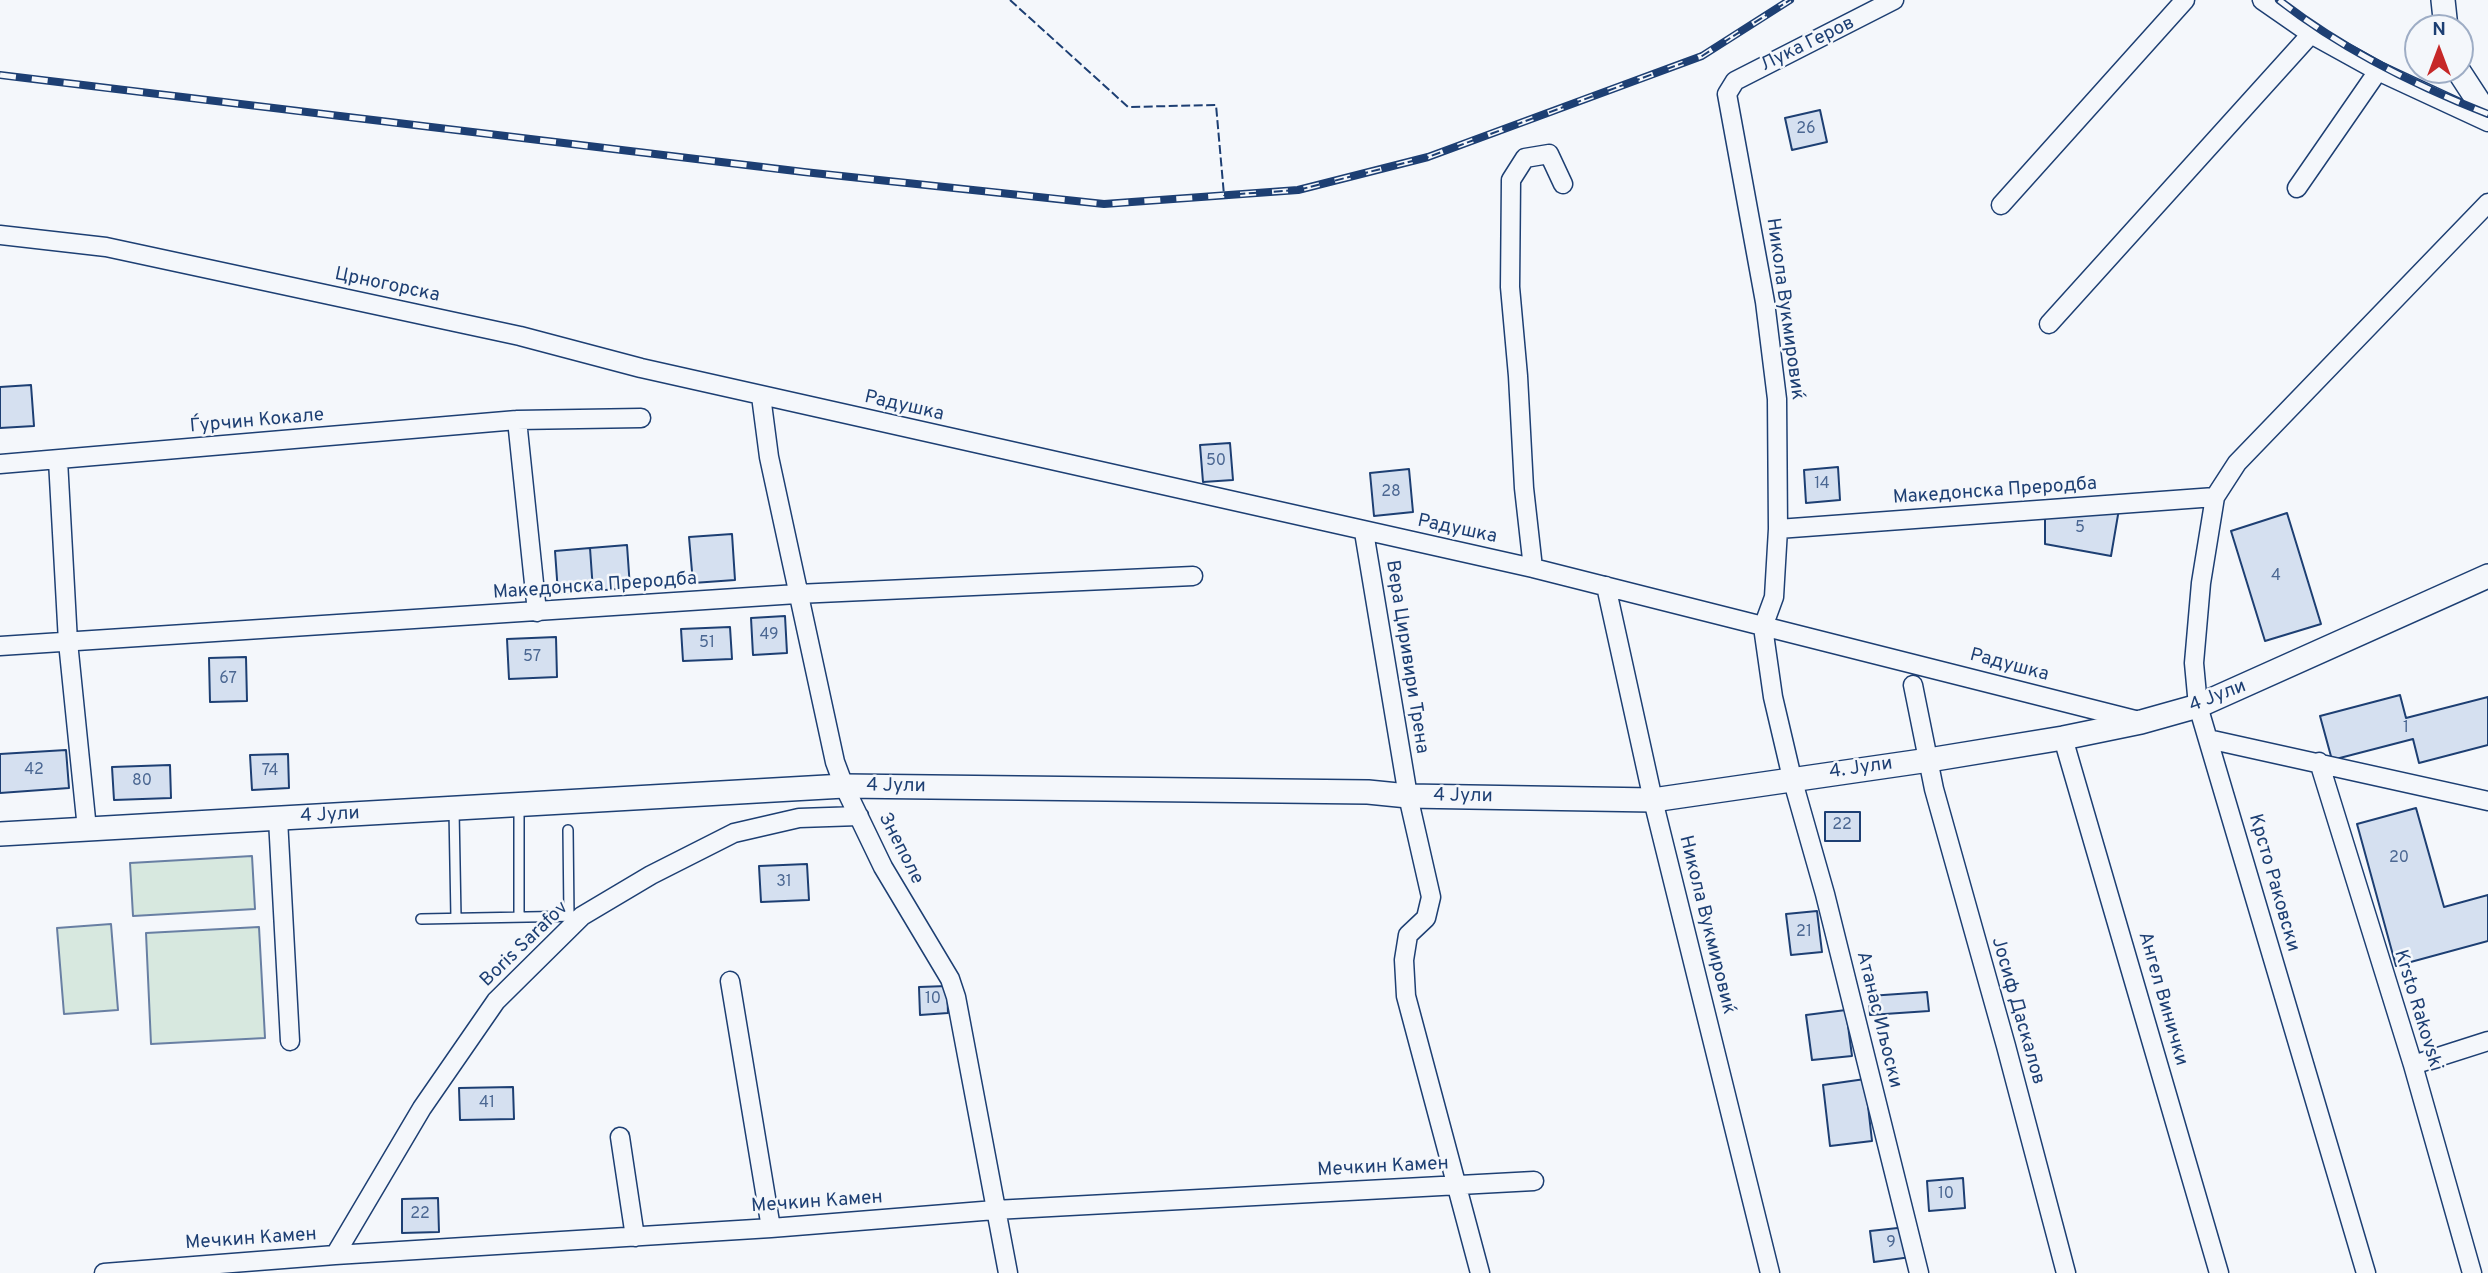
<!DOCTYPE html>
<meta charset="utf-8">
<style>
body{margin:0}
#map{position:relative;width:2488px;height:1273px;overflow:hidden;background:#f4f7fb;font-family:Overpass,sans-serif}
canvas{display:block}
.north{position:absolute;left:2404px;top:14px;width:70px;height:70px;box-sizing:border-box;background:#f4f7fb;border:2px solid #9eadc5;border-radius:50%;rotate:0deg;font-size:19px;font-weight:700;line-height:28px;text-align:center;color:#1d3f73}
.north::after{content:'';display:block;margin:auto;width:24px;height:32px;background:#c62828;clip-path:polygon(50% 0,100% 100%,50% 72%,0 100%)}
</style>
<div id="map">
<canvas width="2488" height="1273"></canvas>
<div class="north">N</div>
</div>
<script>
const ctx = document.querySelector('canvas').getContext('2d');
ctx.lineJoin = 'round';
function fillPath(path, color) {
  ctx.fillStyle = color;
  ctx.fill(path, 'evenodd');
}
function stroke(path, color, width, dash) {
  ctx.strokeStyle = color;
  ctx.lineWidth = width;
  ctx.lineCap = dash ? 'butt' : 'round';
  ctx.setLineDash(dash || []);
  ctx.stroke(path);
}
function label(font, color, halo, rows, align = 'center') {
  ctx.font = font + ' Overpass,sans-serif';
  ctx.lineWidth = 5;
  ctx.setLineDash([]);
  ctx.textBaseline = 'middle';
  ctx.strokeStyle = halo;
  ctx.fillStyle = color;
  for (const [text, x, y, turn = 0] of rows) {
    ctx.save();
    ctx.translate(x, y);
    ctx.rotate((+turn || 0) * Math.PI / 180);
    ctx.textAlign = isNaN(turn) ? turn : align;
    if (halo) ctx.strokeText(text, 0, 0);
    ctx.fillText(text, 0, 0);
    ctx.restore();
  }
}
const green = new Path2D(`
 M252 856 255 909 133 916 130 863Z
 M111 924 118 1010 64 1014 57 928Z
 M259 927 265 1038 151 1044 146 933Z`);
const building = new Path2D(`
 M1820 110 1827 142 1792 150 1785 118Z
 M31 385 34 426 0 428V387Z
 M1230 443 1233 480 1203 482 1200 445Z
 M1838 467 1840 500 1806 503 1804 470Z
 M1409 469 1413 512 1374 516 1370 473Z
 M2119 509 2111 556 2045 544V514Z
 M2287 513 2321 624 2265 641 2231 531Z
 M732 534 735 580 693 583 689 537Z
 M627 545 630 588 593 591 590 548Z
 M590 548 593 591 558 593 555 551Z
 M785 616 787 653 753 655 751 618Z
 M730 627 732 659 683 661 681 629Z
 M556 637 557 677 509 679 507 639Z
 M246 657 247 701 210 702 209 658Z
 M2400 695 2406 718 2488 697V745L2419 763 2413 739 2332 760 2320 716Z
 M66 750 69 788 0 793V754Z
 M288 754 289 788 252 790 250 755Z
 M170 765 171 798 114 800 112 767Z
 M2416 808 2444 907 2488 895V941L2396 966 2357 824Z
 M1825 812H1860V841H1825Z
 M807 864 809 900 761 902 759 866Z
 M1817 911 1822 952 1791 955 1786 914Z
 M947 986 948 1013 920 1015 919 987Z
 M1927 992 1929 1011 1870 1015 1869 996Z
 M1846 1010 1852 1056 1812 1060 1806 1015Z
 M1865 1079 1872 1141 1830 1146 1823 1085Z
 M513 1087 514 1119 460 1120 459 1088Z
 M1963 1178 1965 1208 1929 1211 1927 1181Z
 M438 1198 439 1232 402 1233V1199Z
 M1907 1227 1911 1257 1874 1262 1870 1231Z`);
const service = new Path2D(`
 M519 807V917
 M454 810 456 918
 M568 830 569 916
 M421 919 580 916`);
const minor = new Path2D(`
 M1894 0 1735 81 1727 94 1765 302 1777 399 1778 529 1774 597 1763 627 1773 697 1792 778 1825 894 1919 1273
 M2262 0 2311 34 2378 71 2488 122
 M2297 188 2378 71
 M2001 205 2185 0
 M0 235 106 247 520 336 641 368 1533 568 2139 721
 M2049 324 2311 34
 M761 396 769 457 835 762 844 786 883 867 950 979 956 997 1008 1273
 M517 420 537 612
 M58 460 68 642 87 829
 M0 464 517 420 641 418
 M1778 529 2215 497
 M1364 532 1408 796 1431 897 1426 918 1408 935 1404 960 1406 996 1480 1273
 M1533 568 1524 488 1518 376 1510 287 1511 180 1525 158 1549 154 1563 184
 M1606 586 1653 800 1770 1273
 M0 646 797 594 1193 576
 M1913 685 1934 789 2006 1046 2066 1273
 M2063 738 2219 1273
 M2208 739 2488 801
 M2319 762 2413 1065 2472 1273
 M278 819 290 1041
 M730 981 771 1228
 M2413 1065 2488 1041
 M620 1137 635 1237
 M335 1255 422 1108 496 1001 582 916 651 875 734 833 799 818 859 816
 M104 1273 335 1255 771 1228 995 1210 1534 1181
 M2366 1273 2198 706 2194 663 2201 583 2215 497 2237 463 2488 203`);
const tertiary = new Path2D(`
 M2443 0 2446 28
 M2458 70 2488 116
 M0 834 844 786 1368 792 1408 796 1653 800 1929 760 2063 738 2141 722 2198 706 2488 576`);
const rail = new Path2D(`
 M2279 0C2342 49 2414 85 2488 114
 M0 75 804 172 1104 204 1298 190 1428 157 1702 56 1790 0`);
const fence = new Path2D(`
 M1010 0 1128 107 1216 105 1224 195 1298 190 1428 157 1702 56 1790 0`);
const numberNames = [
 ["26",1806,130],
 ["50",1216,462],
 ["14",1822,485],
 ["28",1391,493],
 ["5",2080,529],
 ["4",2276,577],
 ["49",769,636],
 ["51",707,644],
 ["57",532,658],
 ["67",228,680],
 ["1",2406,729],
 ["42",34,771],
 ["74",270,772],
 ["80",142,782],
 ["22",1842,826],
 ["20",2399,859],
 ["31",784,883],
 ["21",1804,933],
 ["10",933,1000],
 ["41",487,1104],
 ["10",1946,1195],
 ["22",420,1215],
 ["9",1891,1244]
];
const streetNames = [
 ["Лука Геров",1808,45,-26],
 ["Црногорска",387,286,12],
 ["Никола Вукмировиќ",1784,309,82],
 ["Радушка",904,407,13],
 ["Ѓурчин Кокале",257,422,-5],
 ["Македонска Преродба",1995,492,-4],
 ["Радушка",1457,530,12],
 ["Македонска Преродба",595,587,-4],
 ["Вера Циривири Трена",1406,657,81],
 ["Радушка",2009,666,15],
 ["4 Јули",2218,697,-21],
 ["4. Јули",1861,769,-8],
 ["4 Јули",896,787,1],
 ["4 Јули",1463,797,1],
 ["4 Јули",330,816,-3],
 ["Знеполе",900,849,63],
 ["Крсто Раковски",2273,883,74],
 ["Никола Вукмировиќ",1706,925,76],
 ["Boris Sarafov",525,945,-44],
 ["Ангел Винички",2162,999,74],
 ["Јосиф Даскалов",2017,1011,74],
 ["Krsto Rakovski",2417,1011,73],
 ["Aтанас Иљоски",1878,1020,76],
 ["Мечкин Камен",1383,1168,-3],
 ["Мечкин Камен",817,1203,-4],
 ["Мечкин Камен",251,1240,-4]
];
fillPath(green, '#d7e8df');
stroke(green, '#687fa3', 2);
fillPath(building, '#d5e0f0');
stroke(building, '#1d3f73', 2);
stroke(service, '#1d3f73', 12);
stroke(minor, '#1d3f73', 21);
stroke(tertiary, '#1d3f73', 26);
stroke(service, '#f4f7fb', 9);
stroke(minor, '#f4f7fb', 18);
stroke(tertiary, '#f4f7fb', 23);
stroke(rail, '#1d3f73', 8);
stroke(rail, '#f4f7fb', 5, [16]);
stroke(fence, '#1d3f73', 2, [9, 3.5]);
label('16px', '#4b6792', null, numberNames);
label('19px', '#1d3f73', '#f4f7fb', streetNames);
</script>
